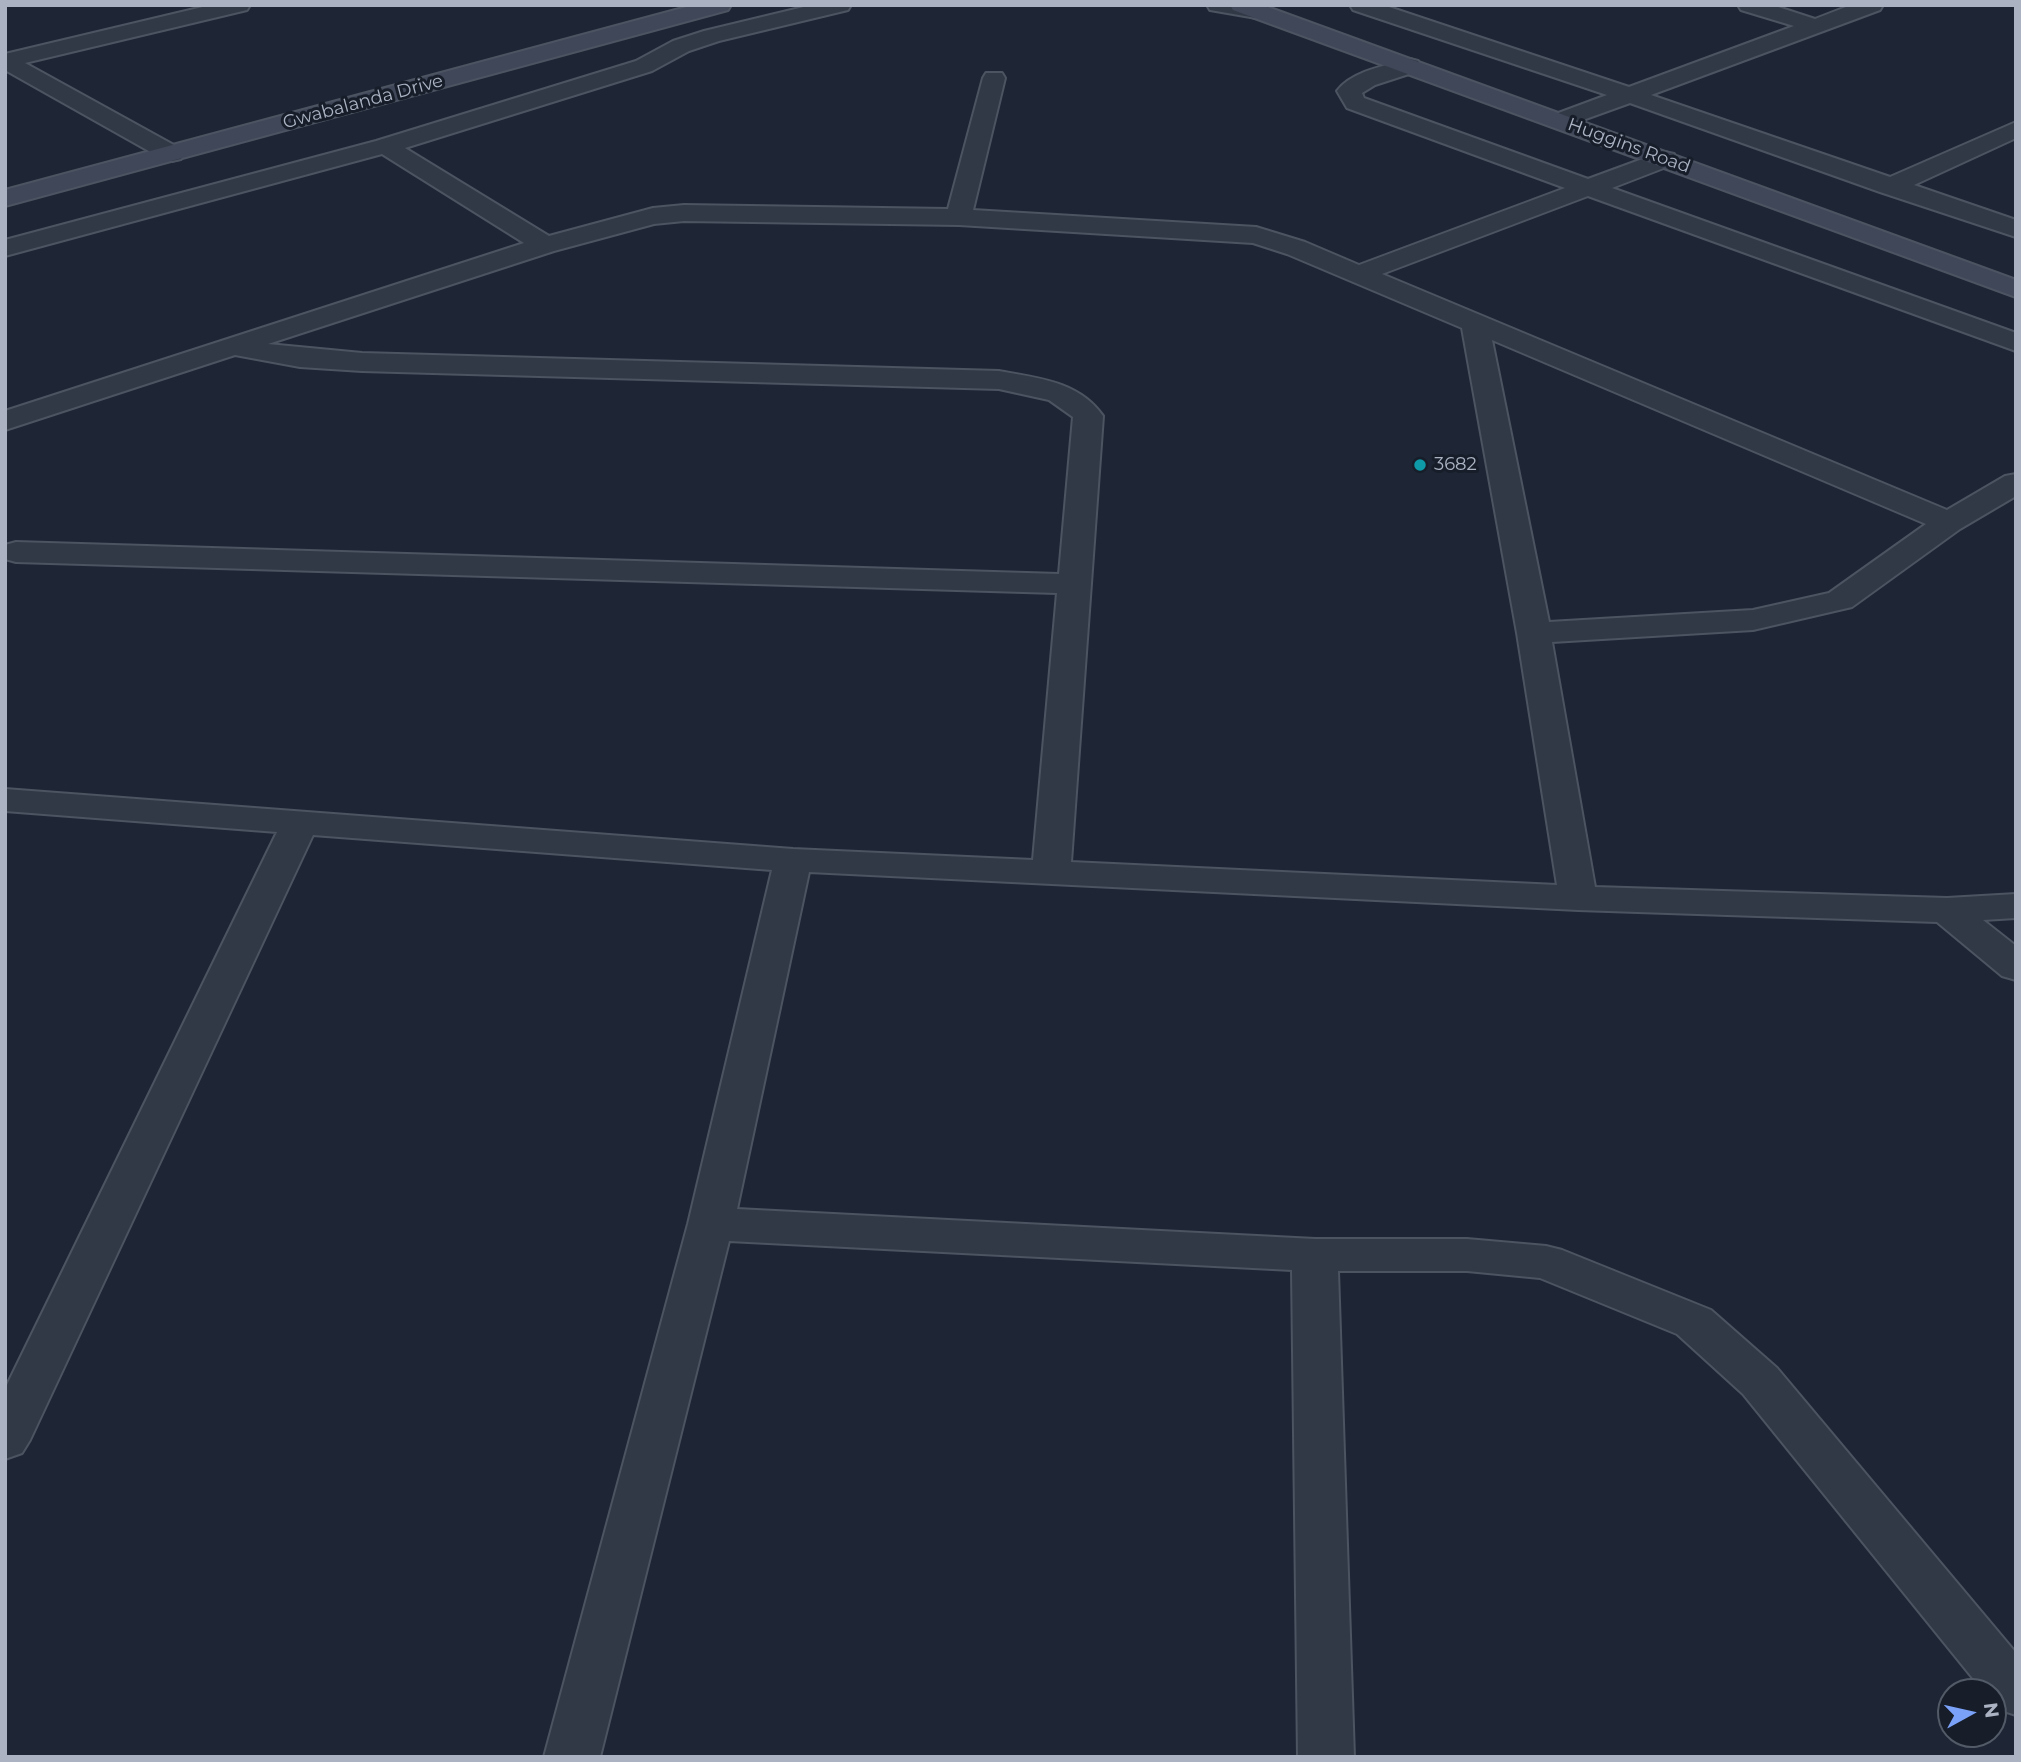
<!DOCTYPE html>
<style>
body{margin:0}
#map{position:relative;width:2021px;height:1762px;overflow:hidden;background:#1e2635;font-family:Montserrat,sans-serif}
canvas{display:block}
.frame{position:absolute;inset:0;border:7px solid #abb3c3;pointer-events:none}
.north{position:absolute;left:1937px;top:1678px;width:70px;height:70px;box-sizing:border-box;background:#171e2a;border:2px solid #525a67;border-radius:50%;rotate:82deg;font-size:19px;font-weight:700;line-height:28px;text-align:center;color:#abb3c3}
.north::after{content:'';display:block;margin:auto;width:24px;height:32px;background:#7ba2f9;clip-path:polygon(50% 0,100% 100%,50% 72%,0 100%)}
</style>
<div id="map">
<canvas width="2021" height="1762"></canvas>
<div class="frame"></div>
<div class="north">N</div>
</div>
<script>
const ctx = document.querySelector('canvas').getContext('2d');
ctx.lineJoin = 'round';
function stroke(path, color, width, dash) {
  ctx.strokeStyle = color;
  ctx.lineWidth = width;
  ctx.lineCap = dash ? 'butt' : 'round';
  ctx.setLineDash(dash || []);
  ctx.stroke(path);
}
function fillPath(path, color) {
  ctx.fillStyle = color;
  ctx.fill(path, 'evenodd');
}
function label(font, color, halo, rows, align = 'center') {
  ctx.font = font + ' Montserrat,sans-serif';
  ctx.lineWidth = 6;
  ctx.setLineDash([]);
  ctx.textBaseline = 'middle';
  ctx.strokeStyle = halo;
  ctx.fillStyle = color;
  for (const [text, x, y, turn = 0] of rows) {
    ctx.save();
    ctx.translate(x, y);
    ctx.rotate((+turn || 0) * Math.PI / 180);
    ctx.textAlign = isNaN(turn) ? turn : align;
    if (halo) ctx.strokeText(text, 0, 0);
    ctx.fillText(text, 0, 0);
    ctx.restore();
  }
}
const street = new Path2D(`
 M211 5H250L247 10 25 63 181 149 184 154 181 159 172 161 163 159 5 70V54Z
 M812 5H851L848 10 719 41 689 51 652 71 405 148 549 236 653 208 684 205 948 209 983 78 986 73H1002L1005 78 973 210 1256 227 1305 242 1359 265 1565 188 1347 108 1337 91C1351 71 1388 65 1410 59L1418 61 1421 66 1418 71 1375 85 1362 93 1364 98 1588 179 1656 154 1665 152 1674 154 1677 159 1674 164 1612 188 2016 333V351L1588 196 1382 274 1947 510 2005 476 2016 474V496L1960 529 1852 607 1753 630 1552 642 1595 887 1947 898 2016 894V918L1983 920 2016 946V980L2002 976 1937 922 1578 910 809 872 737 1209 1315 1239H1467L1546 1246 1562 1250 1711 1310 1777 1368 2016 1653V1715C2001 1710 1993 1709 1993 1692H1984L1743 1394 1677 1334 1540 1278 1467 1271H1338L1354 1757H1298L1292 1270 729 1241 600 1757H544L688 1224 772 870 313 835 30 1440 22 1453 5 1459V1389L277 832 5 811V789L793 849 1033 860 1057 593 16 562 5 559V545L16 542 1059 574 1073 417 1049 400 999 389 362 371 300 367 235 355 5 430V411L524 243 382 154 5 256V240L376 141 636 61 673 41 704 31ZM684 221 959 225 1253 243 1287 254 1462 328 1517 633 1557 885 1071 862 1103 416C1079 381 1037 378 999 371L362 353 268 344 554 251 654 224ZM1492 340 1926 524 1829 593 1753 610 1549 622Z
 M1207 5H1255L1270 8 1273 13 1270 18 1262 19 1210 10Z
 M1350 5H1383L1629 87 1794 26 1741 10 1738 5H1772L1815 19 1851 5H1883L1880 10 1651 95 1890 177 2016 122V138L1914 185 2016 220V237L1880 192 1630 103 1569 125H1553L1549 120 1553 115 1607 95 1353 10Z`);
const secondary = new Path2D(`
 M694 5H731L728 10 5 206V190Z
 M1230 5H1262L2016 280V297L1233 10Z`);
const markers = [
 [1420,465,7,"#0f9aa8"]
];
const farStreetnames = [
 ["Gwabalanda Drive",363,102,-15],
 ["Huggins Road",1629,146,20]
];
const farPoinames = [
 ["3682",1434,465]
];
stroke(street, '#4c5361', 4);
stroke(secondary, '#4c5361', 4);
fillPath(street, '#323946');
fillPath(secondary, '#404759');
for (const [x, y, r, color] of markers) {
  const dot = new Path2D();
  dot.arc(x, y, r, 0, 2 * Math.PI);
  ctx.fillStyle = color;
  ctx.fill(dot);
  stroke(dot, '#171e2a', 2.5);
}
label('18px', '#abb3c3', '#171e2a', farStreetnames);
label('18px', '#abb3c3', '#171e2a', farPoinames, 'left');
</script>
